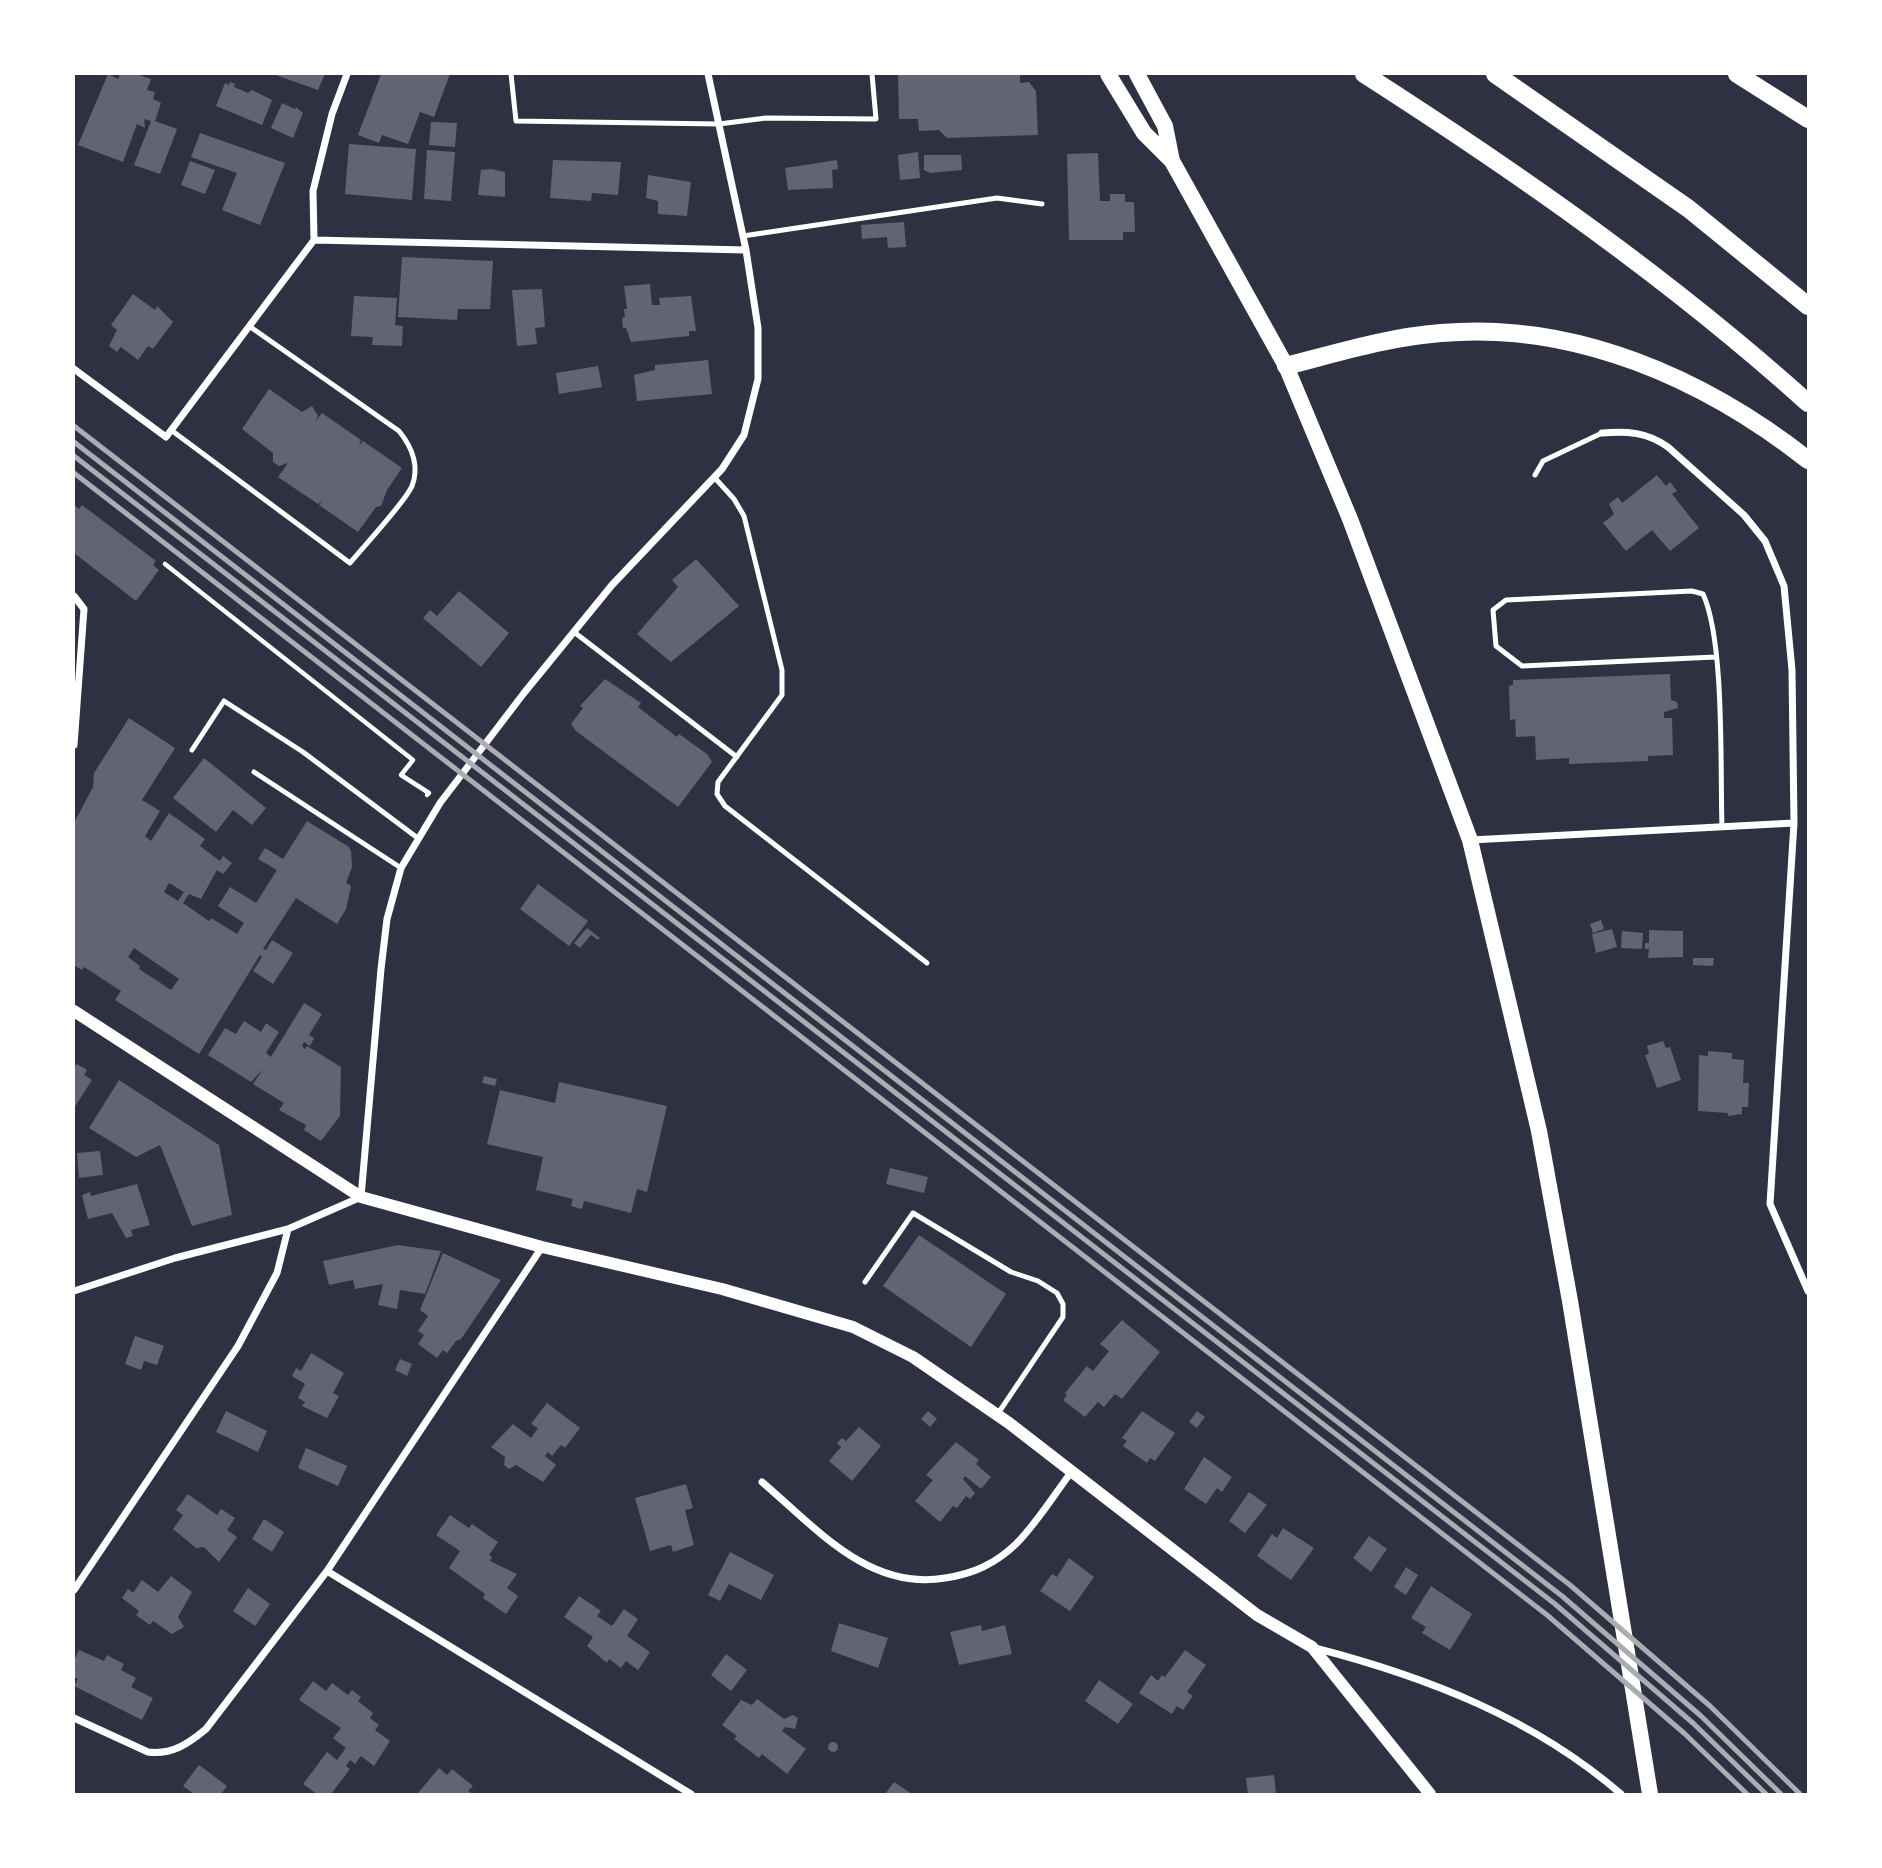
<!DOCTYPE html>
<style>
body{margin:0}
#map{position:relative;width:1882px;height:1868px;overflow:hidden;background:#2d3142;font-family:"Public Sans",sans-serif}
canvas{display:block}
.frame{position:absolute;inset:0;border:75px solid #fff;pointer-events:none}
</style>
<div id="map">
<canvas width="1882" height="1868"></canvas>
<div class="frame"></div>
</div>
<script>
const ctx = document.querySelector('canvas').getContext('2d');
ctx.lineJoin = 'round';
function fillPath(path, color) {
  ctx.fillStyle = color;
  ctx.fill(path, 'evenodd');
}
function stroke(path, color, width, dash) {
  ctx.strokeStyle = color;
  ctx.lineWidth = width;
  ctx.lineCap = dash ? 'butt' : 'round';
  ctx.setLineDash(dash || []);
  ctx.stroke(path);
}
const building = new Path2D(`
 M108 74 118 79 120 74H136L151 79 147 90 155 92 153 99 161 103 155 121 177 129 160 174 134 165 151 121 144 119 145 128 137 124 123 162 78 145Z
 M273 74H325L318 90Z
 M381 74H450L434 117 420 112 408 144 382 135 379 143 358 135Z
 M898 74H1020V83L1029 82 1036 91 1038 135 947 138 939 130 919 131 918 119H899Z
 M230 82 235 84 234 87 248 93 252 90 272 100 262 125 216 106 225 83 229 85Z
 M282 103 295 109 296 107 303 113 293 138 271 128Z
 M431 122 457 123 455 147 429 145Z
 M200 133 285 163 260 225 222 210 237 173 191 157Z
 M349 144 416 149 412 200 345 194Z
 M427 150 455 152 451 201 424 199Z
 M918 152 920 178 900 180 898 155Z
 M1098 153 1100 201H1110V194H1125V202H1134L1135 232H1123V240H1069L1067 154Z
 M924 155H961L962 170 930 173 924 170Z
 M553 160 621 162 618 195 592 193 591 201 550 198Z
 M837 160 838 169 832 170 833 188 788 190 785 168Z
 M190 161 215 170 205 194 181 185Z
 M491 169 505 172V197L478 195 481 170Z
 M648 175 691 182 687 216 658 214V201L646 198Z
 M904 222 906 247 888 248 887 237 862 239 861 225Z
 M402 257 493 261 490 309H458L457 320 398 317Z
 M650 284 652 305H660L659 298 691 296 696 331H689V336L631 342 626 328H623L622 318 625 317 624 309H627L624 286Z
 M542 289 545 327 535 328 537 344 517 346 512 290Z
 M133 294 155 310 157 306 173 322 153 349 148 346 138 360 121 347 117 352 109 346 117 330 111 325Z
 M354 296 397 298 395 325 403 326 402 346 372 345 373 337 351 336Z
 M708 360 712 394 637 401 634 375 655 370V365Z
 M598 366 602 387 559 394 556 373Z
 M269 389 302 412 312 406 318 416 315 422 322 413 361 440 359 446 363 441 402 468 387 490 381 506 376 507 358 532 319 505 323 500 318 504 278 477 288 463 279 466 273 462V453L242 429Z
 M1657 475 1666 486 1670 482 1677 491 1672 494 1699 528 1670 551 1652 530 1626 551 1603 523 1614 514 1609 504 1618 497 1622 503Z
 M74 505 79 509 82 505 156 561 153 565 159 570 136 601 74 553Z
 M696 559 739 606 671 662 637 634 678 587 672 580Z
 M459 591 509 633 481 667 423 618 430 610 437 616Z
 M1670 674 1671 700 1677 702 1678 708 1664 712V718H1672L1673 755 1648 756V761L1569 764V758L1536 760 1535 736 1516 737 1515 719 1510 720 1509 686 1513 685V680Z
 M605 679 641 703 638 707 677 737 679 734 707 754 712 762 678 807 576 731 571 724 583 708 580 706Z
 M129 718 175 748 142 800 160 811 145 836 151 841 169 813 205 839 200 846 220 861 223 856 232 863 223 874 217 870 201 899 189 894 183 903 209 921 211 918 216 921 237 934 244 923 218 906 230 887 256 903 277 870 258 859 265 848 283 859 307 821 349 847 351 851 352 867 346 883 351 886 346 909 337 924 296 898 263 949 266 950 272 940 293 953 273 984 253 971 262 957 260 955 199 1054 115 1000 121 991 84 967 82 970 74 965V823L93 787 94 773ZM169 883 184 892 178 901 164 892ZM134 948 179 979 171 990 139 969 140 966 128 957Z
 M204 758 266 808 252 825 233 810 216 832 173 798Z
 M538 884 588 921 569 946 520 909Z
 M1601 920 1604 929 1593 933 1590 924Z
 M587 928 600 938 598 940 591 935 580 948 574 943Z
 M1612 929 1617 947 1596 953 1592 934Z
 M1649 930 1683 931V957L1648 958 1649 949H1645V943H1649Z
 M1622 931 1643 933 1642 949 1621 948Z
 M1693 958H1714L1713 966 1693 965Z
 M304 1003 322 1014 309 1035 314 1038 310 1046 304 1042 302 1046 305 1049 307 1046 341 1067 340 1116 321 1141 304 1130 306 1125 279 1110 284 1103 253 1084 263 1069 251 1082 208 1055 225 1028 236 1034 244 1021 261 1032 266 1023 279 1032 266 1053 271 1057Z
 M1663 1041 1666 1048 1670 1047 1681 1080 1657 1088 1645 1055 1649 1054 1647 1046Z
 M1708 1051 1732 1053V1059L1744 1060 1743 1083H1749L1748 1107H1742V1114L1728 1116V1113L1698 1111 1699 1055 1708 1056Z
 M77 1064 87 1070 84 1075 92 1080 74 1108V1067Z
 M484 1076 497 1079 495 1086 482 1083Z
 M119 1080 219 1145 232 1215 192 1226 160 1145 136 1157 89 1128Z
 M559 1082 667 1106 647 1192 637 1189 631 1213 584 1201 582 1209 571 1206 573 1199 536 1190 543 1157 487 1144 500 1090 555 1103Z
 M100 1151 103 1175 79 1178 77 1153Z
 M890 1168 928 1177 924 1193 886 1184Z
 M137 1184 150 1225 131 1230 133 1236 126 1238 112 1213 88 1219 82 1195 90 1192 91 1196Z
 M919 1235 1006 1294 971 1347 883 1286Z
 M398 1245 441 1251 425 1294 400 1290 397 1309 378 1305 383 1284 355 1289 353 1280 329 1285 323 1261Z
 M443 1253 501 1280 461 1339 456 1341 447 1353 443 1350 437 1358 418 1344 424 1335 418 1331 428 1316 420 1310Z
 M1122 1320 1160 1352 1122 1399 1115 1394 1104 1407 1098 1402 1085 1417 1063 1400 1067 1395 1065 1393 1087 1366 1093 1371 1109 1351 1100 1344Z
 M135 1336 164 1346 157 1365 144 1361 141 1370 125 1364Z
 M311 1353 344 1373 333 1393 339 1396 327 1418 302 1406 305 1402 298 1398 305 1384 292 1376 296 1368 301 1371Z
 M400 1359 412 1364 407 1376 395 1370Z
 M547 1403 580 1428 565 1448 561 1445 552 1456 548 1452 545 1456 556 1465 543 1482 516 1465 509 1469 504 1465 505 1457 491 1447 513 1424 531 1438 538 1428 531 1424Z
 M226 1411 267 1431 258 1452 216 1432Z
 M928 1411 937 1419 930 1427 921 1419Z
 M1142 1411 1175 1433 1155 1461 1150 1458 1147 1463 1123 1446 1127 1441 1122 1438Z
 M1197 1411 1205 1417 1197 1428 1189 1422Z
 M859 1427 881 1446 852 1481 829 1461 841 1447 837 1443 842 1438 846 1441Z
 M956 1442 979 1460 976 1464 991 1477 981 1489 965 1476 963 1479 975 1493 970 1499 966 1496 957 1508 953 1506 940 1522 915 1501 933 1480 926 1475Z
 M306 1448 347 1466 338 1486 298 1468Z
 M1204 1457 1232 1477 1222 1492 1217 1488 1206 1504 1184 1489Z
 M686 1484 693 1508 685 1510 694 1545 673 1552 671 1545 650 1551 635 1498Z
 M1249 1492 1267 1505 1245 1533 1229 1521Z
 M188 1494 217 1515 221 1509 235 1518 227 1530 237 1537 219 1562 204 1547 196 1548 173 1529 183 1515 176 1510Z
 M450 1515 469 1528 472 1524 498 1542 489 1555 492 1557 490 1561 517 1574 507 1588 518 1596 506 1614 483 1598 485 1594 449 1568 460 1551 436 1535Z
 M264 1519 284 1532 272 1552 252 1539Z
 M1283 1528 1314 1548 1291 1580 1257 1556 1272 1534 1277 1538Z
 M1369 1536 1387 1549 1371 1572 1353 1558Z
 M730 1552 774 1575 761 1600 729 1584 720 1601 708 1595Z
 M1069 1558 1094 1577 1070 1611 1040 1591 1052 1574 1057 1577Z
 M1406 1567 1418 1575 1406 1595 1394 1587Z
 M171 1576 192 1592 178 1617 184 1627 172 1634 153 1621 150 1625 136 1615 139 1611 122 1598 128 1589 133 1593 142 1580 158 1592Z
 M1431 1586 1472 1614 1450 1650 1422 1633 1426 1627 1411 1618Z
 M248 1588 270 1604 255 1626 233 1611Z
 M579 1596 601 1611 597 1616 612 1626 624 1609 638 1619 627 1636 650 1652 638 1670 626 1661 621 1668 609 1659 607 1663 587 1646 593 1637 564 1617Z
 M839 1623 888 1638 878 1668 831 1651Z
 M981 1625 982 1631 1005 1625 1012 1654 959 1665 950 1632Z
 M79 1650 104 1661 107 1655 124 1664 121 1670 136 1678 131 1687 153 1698 142 1720 74 1686 78 1679 74 1677V1661Z
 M1185 1650 1206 1665 1187 1692 1193 1696 1183 1710 1177 1706 1172 1714 1139 1693 1151 1675 1158 1681 1162 1675 1165 1677Z
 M726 1654 747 1670 731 1691 711 1675Z
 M1099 1680 1133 1704 1118 1724 1085 1701Z
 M313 1681 326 1691 332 1683 348 1695 352 1690 361 1697 358 1701 373 1713 370 1718 379 1725 375 1730 390 1741 374 1766 361 1756 355 1764 350 1760 346 1766 350 1769 331 1794H317L303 1784 327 1752 337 1760 346 1748 333 1738 341 1728 299 1700Z
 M757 1699 784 1719 793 1715 798 1718 795 1729 785 1727 782 1731 806 1749 787 1774 762 1754 759 1758 734 1739 737 1736 722 1725 741 1700 752 1705Z
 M828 1747a5 5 0 1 1 10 0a5 5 0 1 1-10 0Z
 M199 1765 227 1786 221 1794H194L183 1786Z
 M439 1768 447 1775 452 1769 473 1786 468 1791 473 1794H417Z
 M1274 1775 1276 1794H1248L1246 1778Z
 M894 1782 912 1794H885Z`);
const path = new Path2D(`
 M165 564 413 760 401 775 429 793 427 795`);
const service = new Path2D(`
 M511 74 516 121 719 124 766 118 876 119 872 74
 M743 236 997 198 1042 204
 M171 430 350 563C363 547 406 501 412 486 420 465 412 447 399 431L249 326
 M1535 475 1543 461 1602 433
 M714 477 734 499 744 516 782 670V695L718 782 717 794 725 806 927 963
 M574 632 737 757
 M1715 657 1522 666 1496 646 1493 610 1506 600 1692 591 1703 594C1725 642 1720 770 1722 827
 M192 750 224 701 303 752 419 839
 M254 772 401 868
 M865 1282 913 1213 1011 1272 1038 1281 1057 1293 1063 1304V1317L997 1415`);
const minor = new Path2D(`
 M314 240 313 191 332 114 347 74
 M74 369 166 437 314 240 746 250
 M1602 433C1627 431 1647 432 1668 447L1744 515 1765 541 1784 586 1792 670 1794 823 1770 1204 1808 1291
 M74 596 84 609 74 745
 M1471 840 1794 823
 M74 1291 175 1258 288 1229
 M762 1482C816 1528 869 1591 945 1578 973 1574 995 1564 1016 1544 1037 1523 1054 1495 1072 1471
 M327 1571 691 1794
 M74 1590 238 1346 277 1273 288 1229 361 1197 381 969 387 919 401 868 440 803 524 693 612 585 722 469 744 435 758 379V328L746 250 708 74
 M1315 1648C1427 1677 1533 1718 1621 1794
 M74 1718 148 1752C172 1755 188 1744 206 1729L327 1571 542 1247`);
const tertiary = new Path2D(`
 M74 1011 361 1197 542 1247 722 1289 853 1327 913 1357 1009 1423 1257 1615 1312 1647 1430 1794`);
const primary = new Path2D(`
 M1108 74 1144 133 1172 161 1286 366 1350 519 1470 840 1539 1131 1570 1301 1650 1794
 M1137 74 1165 126 1172 161`);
const motorway = new Path2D(`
 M1364 74C1520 174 1670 279 1808 403
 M1495 74 1689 209 1808 306
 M1737 74 1808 119
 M1286 366C1337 353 1388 337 1441 333 1575 321 1705 379 1808 460`);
const rail = new Path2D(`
 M74 426 1570 1585 1710 1706 1800 1794
 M74 442 1562 1596 1701 1716 1781 1794
 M74 456 1555 1604 1694 1724 1766 1794
 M74 473 1547 1615 1685 1734 1747 1794`);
fillPath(building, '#626471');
stroke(path, '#fff', 4.5);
stroke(service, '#fff', 5);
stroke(minor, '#fff', 7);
stroke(tertiary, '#fff', 12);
stroke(primary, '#fff', 16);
stroke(motorway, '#fff', 18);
stroke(rail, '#abadb3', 5);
</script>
